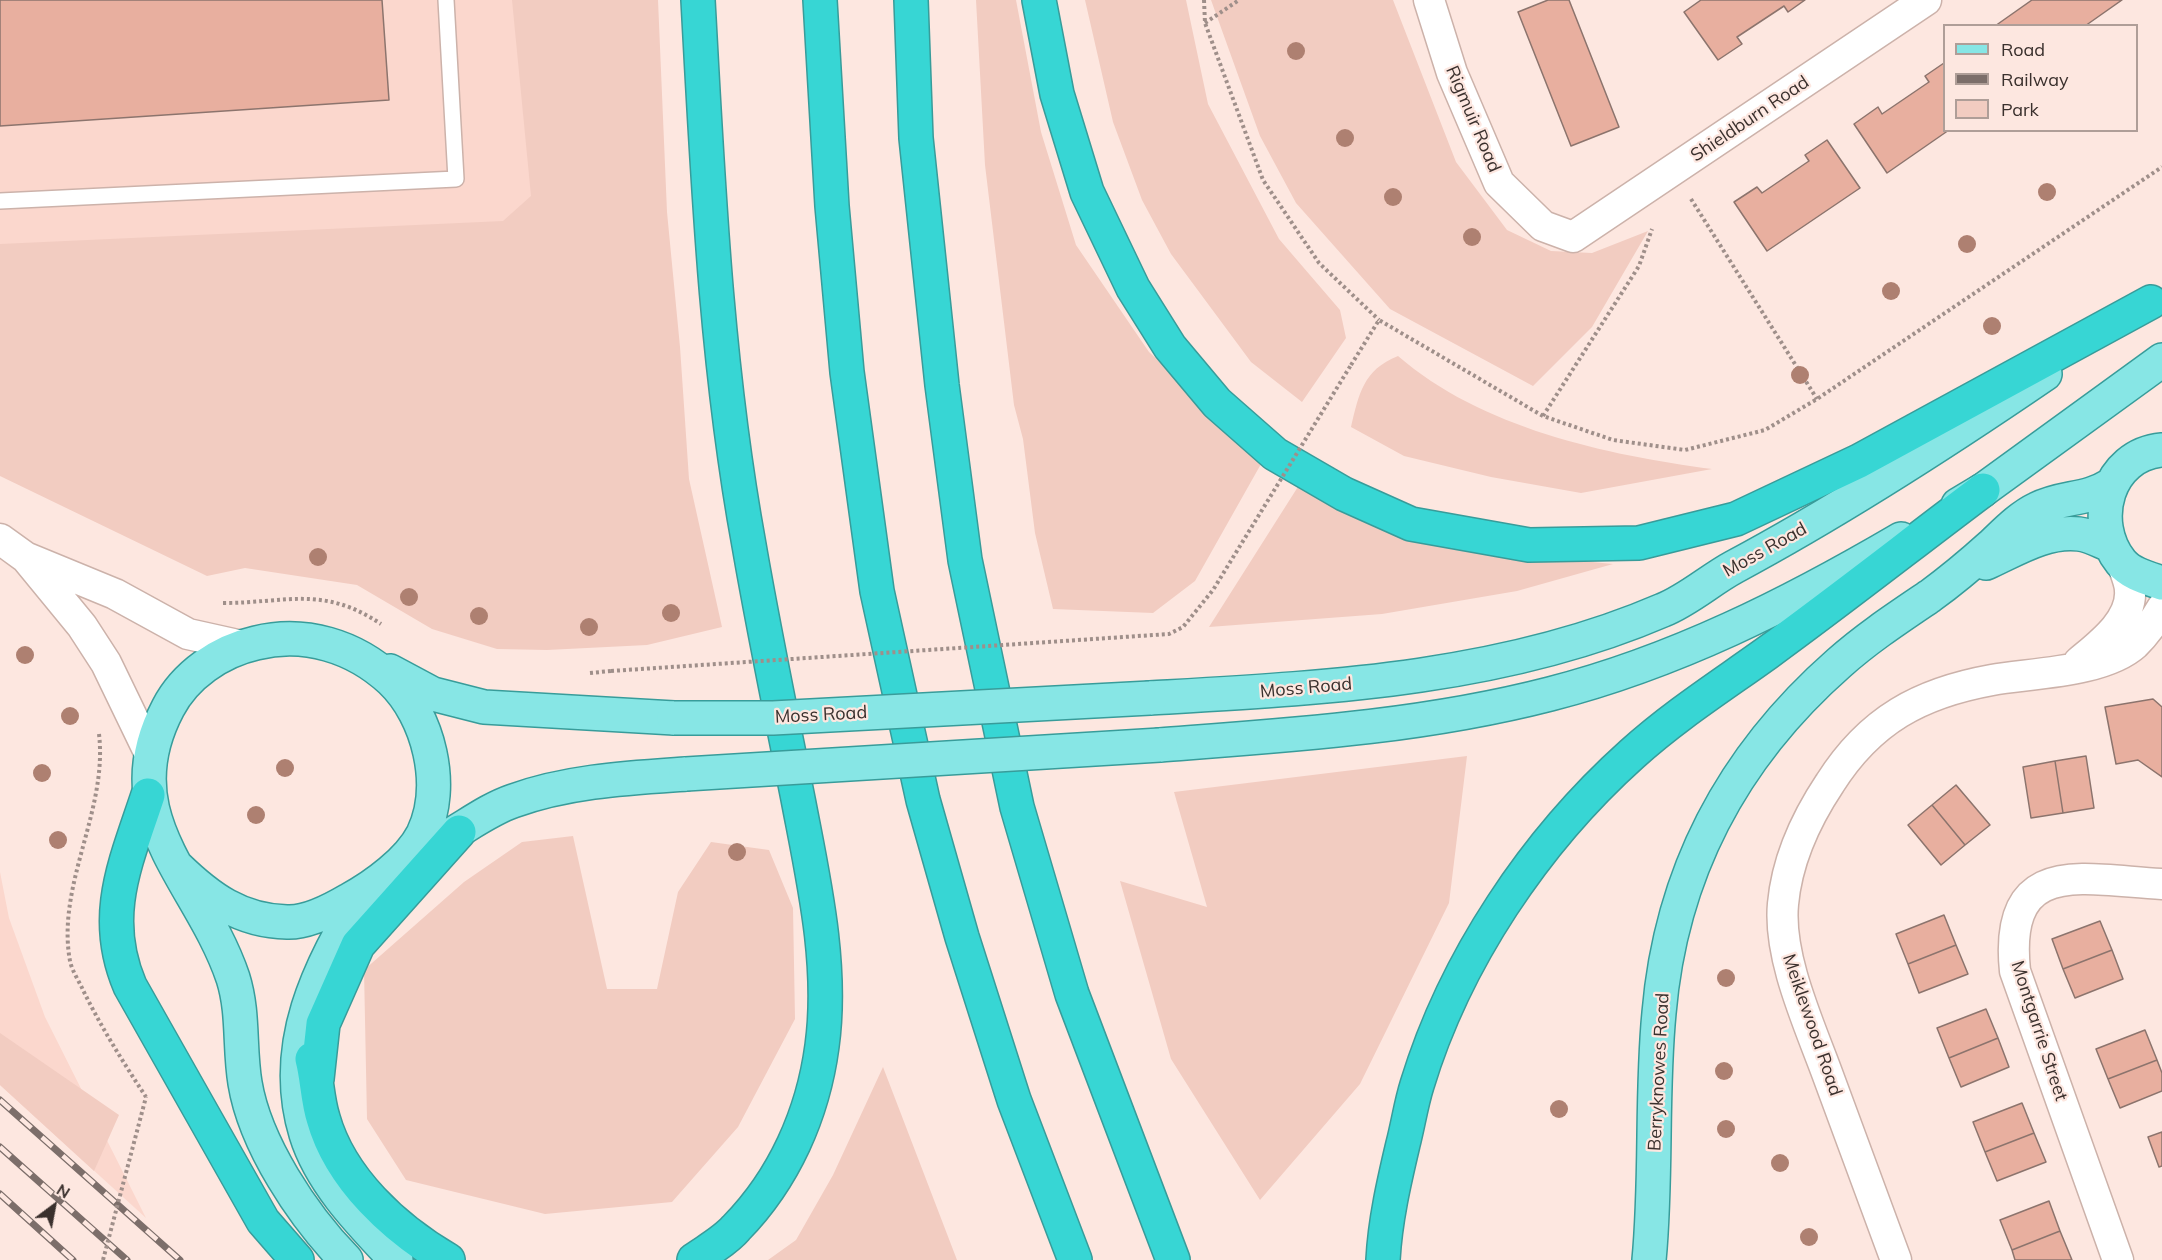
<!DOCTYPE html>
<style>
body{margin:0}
#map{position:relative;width:2162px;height:1260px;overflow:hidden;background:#fde7e0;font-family:Mulish,sans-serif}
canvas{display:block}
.legend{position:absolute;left:1943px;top:24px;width:195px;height:108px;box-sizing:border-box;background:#fde7e0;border:2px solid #af9e98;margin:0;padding:8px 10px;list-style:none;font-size:18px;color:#3a302d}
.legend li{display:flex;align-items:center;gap:12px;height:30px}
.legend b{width:30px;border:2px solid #af9e98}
.north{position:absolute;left:24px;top:1176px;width:60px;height:60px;-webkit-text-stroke:4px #fde7e0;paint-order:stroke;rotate:32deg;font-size:16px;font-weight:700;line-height:24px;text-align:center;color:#3a302d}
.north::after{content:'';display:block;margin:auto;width:21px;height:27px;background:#3a302d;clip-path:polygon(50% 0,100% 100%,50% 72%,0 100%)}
</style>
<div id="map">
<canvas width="2162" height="1260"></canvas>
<ul class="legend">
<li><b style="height:8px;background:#87e6e5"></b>Road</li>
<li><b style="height:8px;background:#7c6e6a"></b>Railway</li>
<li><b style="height:16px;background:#f2ccc1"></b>Park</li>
</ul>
<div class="north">N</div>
</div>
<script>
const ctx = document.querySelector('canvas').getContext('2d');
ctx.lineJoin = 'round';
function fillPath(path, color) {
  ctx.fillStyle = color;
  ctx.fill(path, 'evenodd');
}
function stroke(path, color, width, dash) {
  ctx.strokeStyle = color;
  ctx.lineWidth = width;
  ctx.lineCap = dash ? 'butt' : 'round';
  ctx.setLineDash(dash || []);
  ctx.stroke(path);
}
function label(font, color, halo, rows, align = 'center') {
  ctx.font = font + ' Mulish,sans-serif';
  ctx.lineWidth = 4.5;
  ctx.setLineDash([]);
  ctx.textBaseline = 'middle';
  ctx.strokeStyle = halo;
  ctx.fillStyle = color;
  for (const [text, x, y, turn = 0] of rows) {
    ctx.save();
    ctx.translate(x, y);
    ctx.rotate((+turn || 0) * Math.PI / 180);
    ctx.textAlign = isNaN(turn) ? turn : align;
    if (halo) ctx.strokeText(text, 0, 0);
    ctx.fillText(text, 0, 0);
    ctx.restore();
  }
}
const built = new Path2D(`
 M0 0H533L561 222 0 426Z
 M0 872 9 918 45 1017 146 1218 0 1085Z`);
const green = new Path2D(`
 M512 0H658L667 212 680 347 689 479 722 627 647 645 547 650 497 649 432 629 357 585 245 568 207 576 0 476V244L503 221 531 196Z
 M976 0H1016L1041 132 1076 245 1149 352 1212 411 1261 464 1195 581 1153 613 1053 609 1035 533 1023 439 1014 405 985 165Z
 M1085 0H1186L1208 104 1279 239 1340 310 1346 338 1302 402 1251 362 1171 254 1142 200 1113 122Z
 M1211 0H1393L1456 162 1507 230 1551 251 1592 253 1648 231 1592 327 1533 386 1390 309 1296 203 1260 136Z
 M1398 356C1481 428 1606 455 1712 469L1581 493 1491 477 1404 456 1351 427C1359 394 1363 370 1398 356Z
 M1301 482 1477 551 1613 564 1517 591 1382 614 1209 627Z
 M1467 756 1449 903 1360 1084 1260 1200 1171 1059 1120 881 1207 907 1174 792Z
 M573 836 607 989H657L678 892 711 842 769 850 793 908 795 1019 738 1127 672 1202 545 1214 406 1180 367 1119 364 970 464 882 522 842Z
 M0 1033 119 1115 94 1171 0 1085Z
 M883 1067 957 1260H768L796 1240 833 1175Z`);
const building = new Path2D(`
 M0 0H382L389 100 0 126Z
 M1548 0H1569L1619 127 1571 146 1518 12Z
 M1701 0H1805L1788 12 1784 6 1737 37 1742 44 1718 60 1684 12Z
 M2032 0H2122L2085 26H1995Z
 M1944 63V130H1949L1887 173 1854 124 1878 107 1882 114 1929 82 1925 76Z
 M1827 140 1860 188 1767 251 1734 202 1757 187 1762 193 1809 161 1805 155Z
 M2153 699 2162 707V777L2138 760 2116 764 2105 707Z
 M2086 756 2094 808 2063 813 2055 761Z
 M2055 761 2063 813 2031 818 2023 767Z
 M1956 785 1990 825 1965 845 1932 805Z
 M1932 805 1965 845 1941 865 1908 825Z
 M1944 915 1956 945 1908 964 1896 934Z
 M2100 921 2112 950 2063 969 2052 939Z
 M1956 945 1968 974 1919 993 1908 964Z
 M2112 950 2123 979 2075 998 2063 969Z
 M1986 1009 1998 1038 1949 1058 1937 1028Z
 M2145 1030 2157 1060 2108 1079 2096 1049Z
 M1998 1038 2009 1067 1961 1087 1949 1058Z
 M2157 1060 2162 1073V1091L2120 1108 2108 1079Z
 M2022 1103 2034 1133 1985 1152 1973 1122Z
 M2162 1132V1166L2159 1167 2148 1137Z
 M2034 1133 2046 1162 1997 1181 1985 1152Z
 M2049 1201 2060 1231 2012 1250 2000 1220Z
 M2060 1231 2072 1260H2015L2012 1250Z`);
const path = new Path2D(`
 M1204 0 1205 23 1263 180 1319 263 1379 320
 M1205 23 1239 0
 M1691 199 1817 399
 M1351 365 1379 320 1543 416 1613 440 1685 450 1765 430 1817 399 2162 167
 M1543 416 1639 266 1652 229
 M223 603C286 603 323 585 381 624
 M590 673 611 671
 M99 734C108 811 56 885 70 961 72 971 79 981 83 990 101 1027 123 1062 146 1097`);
const lane = new Path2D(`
 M0 201 456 179 446 0`);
const street = new Path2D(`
 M1429 0 1452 73 1499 183 1543 226 1573 237 1926 0
 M0 539 25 557 115 594 188 634 242 646
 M27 559 82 626 106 663 150 754
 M2079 662C2099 645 2132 621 2130 591 2130 582 2125 572 2122 563
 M1896 1260C1873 1198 1850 1136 1827 1073 1809 1024 1778 957 1783 904 1787 860 1806 819 1830 783 1870 720 1920 693 1992 680 2033 673 2104 672 2135 644 2145 634 2155 620 2162 608
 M2118 1260 2015 971C2003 855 2083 880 2162 884`);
const primary = new Path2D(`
 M2162 450C2107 455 2089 522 2121 562 2131 574 2147 578 2162 583
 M1958 505 1983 490 2162 360
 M1986 563C2015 550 2046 530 2079 534 2089 535 2100 541 2110 545
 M390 671 433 694 484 707 674 718
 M1150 698C1323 688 1501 680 1663 610 1688 600 1710 580 1734 567 1842 509 1944 443 2045 374
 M1160 745C1291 735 1422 727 1550 694 1675 662 1790 604 1901 539
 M432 845C460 832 484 811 513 801 568 781 628 778 686 774
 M177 867C209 898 240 921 287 922 307 923 332 910 349 900 375 886 409 861 423 834 446 786 429 716 391 680 354 646 305 631 256 643 220 651 185 675 168 708 110 818 200 880 233 978 244 1013 239 1047 245 1083 255 1144 303 1216 346 1260
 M364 893C319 967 279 1045 306 1134 321 1183 362 1224 396 1260
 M1649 1260C1657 1178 1651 1095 1659 1013 1671 872 1732 757 1839 663 1867 638 1899 617 1930 596 1952 580 1971 564 1991 546 2005 533 2020 517 2037 509 2062 496 2086 501 2111 485`);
const highway = new Path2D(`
 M820 0 832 206 847 372 877 591 923 800 962 937 1014 1100 1075 1260
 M911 0 916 138 942 385 965 560 1017 807 1072 994 1173 1260
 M1039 0 1057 94 1087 192 1133 288 1170 347 1217 403 1275 454 1344 494 1411 524 1529 545 1639 543 1736 519 1859 461 2151 302
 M148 795C126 862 100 916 130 986L263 1221 297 1260
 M312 1059C317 1078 317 1099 323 1118 340 1179 395 1229 448 1260
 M317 1079 323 1024 358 945 459 832
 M694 1260C708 1250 725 1241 736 1228 784 1179 813 1114 822 1046 833 966 814 882 799 804 782 718 764 632 749 545 716 365 708 182 698 0
 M1383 1260C1385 1221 1394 1182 1403 1144 1408 1125 1411 1104 1417 1085 1455 960 1535 841 1632 754 1674 716 1721 686 1767 653 1840 600 1911 544 1983 490`);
const rail = new Path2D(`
 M0 1100 180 1260
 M0 1147 127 1260
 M0 1194 73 1260`);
const pathBridge = new Path2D(`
 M611 671 1169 634 1183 627 1213 590 1351 365
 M103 1260 146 1097`);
const primaryBridge = new Path2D(`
 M674 718H773L1150 698
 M686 774 1160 745`);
const trees = [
 [1296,51],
 [1345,138],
 [2047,192],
 [1393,197],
 [1472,237],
 [1967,244],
 [1891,291],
 [1992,326],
 [1800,375],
 [318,557],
 [409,597],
 [671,613],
 [479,616],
 [589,627],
 [25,655],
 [70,716],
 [285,768],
 [42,773],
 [256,815],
 [58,840],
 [737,852],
 [1726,978],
 [1724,1071],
 [1559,1109],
 [1726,1129],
 [1780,1163],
 [1809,1237]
];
const streetNames = [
 ["Rigmuir Road",1473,119,67],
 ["Shieldburn Road",1750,119,-34],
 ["Moss Road",1765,550,-29],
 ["Moss Road",1306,688,-5],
 ["Moss Road",821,715,-3],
 ["Meiklewood Road",1812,1025,71],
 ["Montgarrie Street",2039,1031,72],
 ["Berryknowes Road",1659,1072,-87]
];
fillPath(built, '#fbd7cd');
fillPath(green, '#f2ccc1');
fillPath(building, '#e8af9f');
stroke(building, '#8c746d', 1.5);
stroke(lane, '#ccb2aa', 18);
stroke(street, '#ccb2aa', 33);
stroke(primary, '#389c9a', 36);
stroke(highway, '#389c9a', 36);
stroke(path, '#9f8f8a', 4, [3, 3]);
stroke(lane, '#fff', 15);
stroke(street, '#fff', 30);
stroke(primary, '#87e6e5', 33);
stroke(highway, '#37d6d4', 33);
stroke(rail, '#7c6e6a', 7);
stroke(rail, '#fde7e0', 4.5, [14]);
stroke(primaryBridge, '#389c9a', 36, []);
stroke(pathBridge, '#9f8f8a', 4, [3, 3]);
stroke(primaryBridge, '#87e6e5', 33);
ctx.fillStyle = '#ae8071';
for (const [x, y] of trees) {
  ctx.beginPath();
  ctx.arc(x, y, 9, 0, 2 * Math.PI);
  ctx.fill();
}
label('18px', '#3a302d', '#fde7e0', streetNames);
</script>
